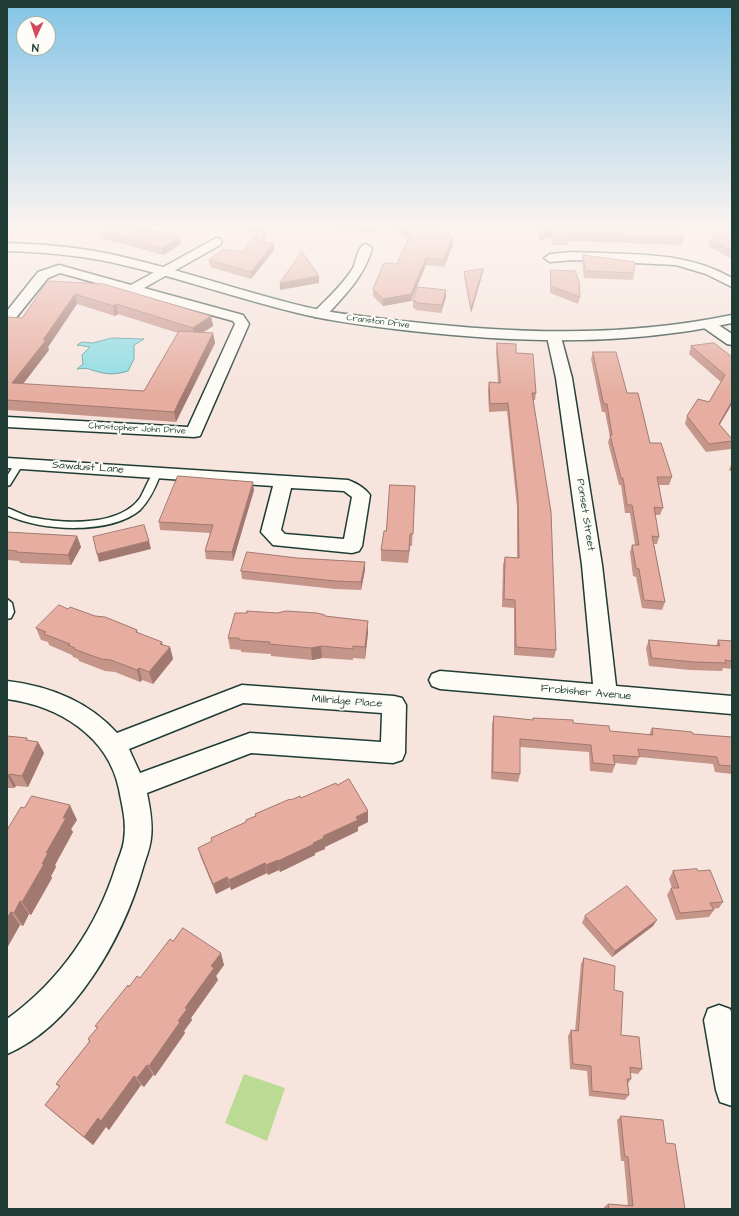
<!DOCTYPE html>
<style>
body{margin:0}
#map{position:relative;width:739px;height:1216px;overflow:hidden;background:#f6e4dd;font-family:"Architects Daughter",sans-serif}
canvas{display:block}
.frame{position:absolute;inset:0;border:8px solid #1f3d34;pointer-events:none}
.north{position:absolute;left:16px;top:16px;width:40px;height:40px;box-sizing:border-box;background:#fdfcf7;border:1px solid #a4b0a9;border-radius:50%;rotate:183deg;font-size:11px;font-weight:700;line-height:16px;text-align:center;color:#1f3d34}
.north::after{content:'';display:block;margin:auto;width:14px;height:18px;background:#d1495b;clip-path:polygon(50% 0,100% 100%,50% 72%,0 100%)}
</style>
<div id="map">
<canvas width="739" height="1216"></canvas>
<div class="frame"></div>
<div class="north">N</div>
</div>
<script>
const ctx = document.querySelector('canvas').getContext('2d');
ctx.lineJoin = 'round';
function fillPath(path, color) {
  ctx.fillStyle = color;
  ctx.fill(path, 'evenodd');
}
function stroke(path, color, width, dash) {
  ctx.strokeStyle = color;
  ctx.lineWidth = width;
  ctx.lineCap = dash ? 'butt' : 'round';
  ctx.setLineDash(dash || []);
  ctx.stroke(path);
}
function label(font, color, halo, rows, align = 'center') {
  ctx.font = font + ' "Architects Daughter",sans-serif';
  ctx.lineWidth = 4;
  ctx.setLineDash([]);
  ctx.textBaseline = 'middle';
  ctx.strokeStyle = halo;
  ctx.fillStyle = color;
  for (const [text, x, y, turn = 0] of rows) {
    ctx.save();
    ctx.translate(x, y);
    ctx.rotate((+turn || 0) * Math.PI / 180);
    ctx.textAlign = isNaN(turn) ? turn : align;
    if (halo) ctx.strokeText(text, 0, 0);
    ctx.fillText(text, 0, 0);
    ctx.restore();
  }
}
const green = new Path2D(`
 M244 1074 285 1088 267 1141 225 1123Z`);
const water = new Path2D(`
 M112 338 144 339 134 345V359L128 371C118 374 109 375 99 372 89 370 89 367 77 369L83 364 82 355 90 347 77 345 82 342 92 343Z`);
const service = new Path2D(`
 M19 461 23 464 10 485 7 486V476L16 462Z
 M157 470 161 473C156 486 150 500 140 510 110 535 40 531 7 515V508C17 511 25 517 36 518 66 524 120 526 140 498 144 492 151 472 157 470Z
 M7 599 12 603 14 612 11 618 7 619Z`);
const minor = new Path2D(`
 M216 238 220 239 222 242 220 245 144 288 243 315 249 324 200 436 194 437 7 427V417L188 427 235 324 233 321 60 273 48 278 15 319H7V311L38 272 59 265 131 285Z
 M366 244 372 248C365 276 344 296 325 317H315L313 314 315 311C328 298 343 284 353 268 357 260 357 246 366 244Z
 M573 252C627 255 684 250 732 278V287L706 274 676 265 573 260 550 262 544 258 550 254Z
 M709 321 714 322 732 334V345L727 344 704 328 702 325 704 322Z
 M554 333 559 334 561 337 572 378 602 565 616 686 732 696V714L440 689 432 686 429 680 432 674 440 671 593 684 582 565 556 378 547 337 549 334Z
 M7 458 348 480C356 483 365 488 370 495L362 546 359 551 352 553 273 545 261 532 273 486 7 468ZM291 488 344 491 352 497 344 539 285 534 281 530Z
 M7 681C49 686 88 701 117 733L242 685 394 696 402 698 406 705 405 753 402 760 393 763 251 753 147 793C150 808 153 824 151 838 150 849 145 860 142 871 123 937 74 1026 7 1054V1019C60 981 97 927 116 866 119 857 123 849 124 840 127 822 122 806 119 789 108 736 59 706 7 699ZM243 703 382 713 381 742 250 733 140 773 129 749Z
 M719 1005 730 1009 732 1014V1106L720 1102 716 1090 704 1020 708 1009Z`);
const tertiary = new Path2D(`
 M7 243C41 244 76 247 110 254 176 268 240 291 306 307 341 315 377 318 412 322 520 334 625 337 732 315V323C625 346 520 343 412 331 377 327 341 323 306 315 240 300 176 276 110 262 76 255 41 252 7 251Z`);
const wall = new Path2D(`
 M237 226H294L292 229 265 228 264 243H274V250L251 279 210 267 209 260 242 252 257 234Z
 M323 226H439L453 244 444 267 426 265 411 301 383 306 373 296V289L397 264 408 240 396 230 379 229V232L323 230Z
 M537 226H680L684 238 682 245 568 241V245H552L551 237 539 241Z
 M732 231V259L708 246 710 240Z
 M100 232 180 237 181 244 163 255 101 238Z
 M583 255 634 273 633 280 584 278 582 262Z
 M483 269V272L471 313 464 275V272Z
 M551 270 580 297 578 304 550 293V277Z
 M48 281 211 316 213 326 202 333H213L215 343 176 422 7 410V317L22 318ZM77 304 115 316 118 314 178 333 144 391 23 384 49 350 48 347Z
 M446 290V297L441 313 415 310 416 309 413 308V301Z
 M497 343 516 353 536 393 535 400H533L556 650 554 658 514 655V608L502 607 503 565 505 557 517 558V507L507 411 489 412 488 390 489 382 498 383 496 351Z
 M691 346 732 357 720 425 732 439V445L731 449 706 452 685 424 687 416 709 402 721 382 689 354Z
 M593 352 627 393 650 443 672 477 669 485H659L663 508 660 515H655L659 537 657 544H654L665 602 662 610 642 608 636 577 633 576 630 552 632 545H635L630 513H625L621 485H619L608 442 610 437 605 412H602L591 359Z
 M732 463V472L729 470Z
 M415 486 412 546H410L408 563 381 561V550L386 531Z
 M254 490 233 561 206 559 205 551 210 533 160 530 159 522Z
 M7 532 77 536 81 547 71 565 20 563 19 561 7 560Z
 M297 558 365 562V570L361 590 335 589 242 579 241 571Z
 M68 609 95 616 137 630 138 633 162 645 170 647 173 659 153 684 142 680 140 682 115 672 105 671 79 661 78 659 73 657 72 655 49 645 48 642 41 640 36 628Z
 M325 616 368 621V633L365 659 353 658V660L322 658 312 660 271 656V654L241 652V650L230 649 228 638Z
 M649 640 716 646 718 640 732 641V669L723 668 722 671 690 670 649 666 646 648Z
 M494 716 533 720V718L573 723 610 731 649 735 652 728 693 734 732 737V774L715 772 713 764 639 757 636 765 614 763 615 765 612 773 590 771 589 752 520 747V774L518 782 491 779 492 724Z
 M7 736 27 738 28 741 38 742 44 753 28 787 16 786 14 788H7Z
 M337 785 368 822 358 827V831L325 847V849L315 853V855L280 872 279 870 268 875 267 873 231 890 230 887 216 894 201 858 198 848 212 841 211 838 246 822V820L291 800 301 798Z
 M77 820 71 829 73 832 55 865 56 867 51 876 52 878 31 915 29 914 23 926 20 925 7 948V830Z
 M673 871H698L723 902 719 908 713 909 714 910 709 917 676 920 667 895 671 888H672L669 879Z
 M585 916 653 926 612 957 582 923Z
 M173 941 224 965 216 976 218 980 191 1018 192 1020 184 1031 185 1033 155 1076 153 1075 144 1087 141 1085 109 1130 106 1127 93 1145 55 1114 45 1105 59 1087 56 1084 89 1042 88 1039 97 1028 95 1026 129 987 140 978Z
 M584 958 614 990 621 1035 642 1069 638 1074 631 1073V1079L628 1084 629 1095 625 1100 589 1096 587 1071 570 1069 568 1036 571 1030 575 1031 581 964Z
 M621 1116 666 1143 685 1209H604V1207L608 1204 628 1206 624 1161H621L617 1120Z`);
const shadedWall = new Path2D(`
 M264 226H265L264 249 263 242Z
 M552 231 551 237 539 241 540 234Z
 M180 237 181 244 163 255 162 248Z
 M453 237V244L444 267V260Z
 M274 243V250L251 279V272Z
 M426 258V265L411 301 383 306V299Z
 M483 269V272L471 313V309Z
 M319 276V283L280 290V283Z
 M446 290V297L441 313 442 305Z
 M75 294 77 304 48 347 49 350 16 393 12 383Z
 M116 304 118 314 115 316 113 306Z
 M211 316 213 326 194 338 193 328Z
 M213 333 215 343 176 422 174 412Z
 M732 401V404L716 431 719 424Z
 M253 482 254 490 233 561 232 552Z
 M410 534V546L408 563 409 551Z
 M77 536 81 547 71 565 68 555Z
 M149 541 151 549 99 562 97 554Z
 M365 562V570L361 590V582Z
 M368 621V633L365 659V647Z
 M162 642 165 654 170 647 173 659 153 684 149 672 160 644Z
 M321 646 322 658 312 660 311 648Z
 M139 668 142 680 140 682 137 670Z
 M38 742 44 753 28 787 22 776Z
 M9 774 16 786 14 788 8 777Z
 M70 805 77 820 71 829 73 832 55 865 56 867 51 876 52 878 31 915 22 902 42 864 46 853 63 818Z
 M368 811V822L358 827V831L325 847V849L315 853V855L280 872 278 861 313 843 356 817Z
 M278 860 279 870 268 875 266 865Z
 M265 863 267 873 231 890 229 880Z
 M227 877 230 887 216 894 213 884Z
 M20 901 29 914 23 926 14 913Z
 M11 912 20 925 7 948V918Z
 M657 920 653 926 612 957 615 951Z
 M221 953 224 965 216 976 218 980 191 1018 192 1020 184 1031 185 1033 155 1076 149 1066 211 966Z
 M147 1065 153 1075 144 1087 137 1078Z
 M134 1076 141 1085 109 1130 101 1121Z
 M98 1118 106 1127 93 1145 84 1137Z`);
const building = new Path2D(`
 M101 226H130L144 228 180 237 162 248 100 232Z
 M253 226H264L263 242 274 243 251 272 209 260 223 249 242 252 261 230Z
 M399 226H439L453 237 444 260 426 258 411 294 383 299 373 289 384 263 397 264 410 235Z
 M539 226H680L684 238 569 235V239L553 238 552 231 540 234Z
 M728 230 732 231V251L710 240Z
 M302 252 319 276 280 283Z
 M583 255 635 262 634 273 586 271Z
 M483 269 471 309 464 272Z
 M551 270 575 271 579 281 580 297 551 286Z
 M48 281 104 284 211 316 193 328 116 304 113 306 75 294 43 340H46L12 383 144 391 179 331 213 333 174 412 7 400V317L22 318Z
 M418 287 446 290 442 305 416 303V301H413Z
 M497 343 516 344V353L533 354 536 393H532L551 512 556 650 516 647 515 600 504 599 505 557 519 558 518 499 508 403 490 404 489 382 500 383Z
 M714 343 732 357V401L719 424 732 439V441L709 444 687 416 698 399 709 402 725 375 691 346Z
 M593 352H616L627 393H638L650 443H661L672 477H657L663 508 654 507 659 537 652 536 665 602 644 600 639 569 636 568 632 545H639L632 505H627L623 478H621L610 435H612L607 404H604Z
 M178 476 253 482 232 552 205 551 213 525 159 522Z
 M390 485 415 486 413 534H410L409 551 381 550 384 531H386Z
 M144 525 149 541 97 554 93 537Z
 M7 532 77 536 68 555 16 552 17 551 7 550Z
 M247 552 297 558 365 562 361 582 335 581 241 571Z
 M59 605 68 609 70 607 95 616 105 617 130 627 137 630 136 632 162 642 160 644 170 647 149 672 139 668 137 670 111 660 101 659 74 649 75 648 68 645 70 644 44 634 46 632 36 628Z
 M247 611 277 613 286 611 317 613 325 615V616L368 621 365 647 353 646V649L321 646 311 648 269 644 270 642 239 640V638H228L235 613H247Z
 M649 640 720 646 718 640 732 641V661L725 660 726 663 694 662 652 658Z
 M494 716 533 720V718L573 720V723L609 726 610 731 653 735 652 728 692 732 693 734 732 737V766L719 765 717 757 638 749 640 757 613 755 615 765 593 763 591 745 520 739V774L493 772Z
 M7 736 27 738 26 740 38 742 22 776 9 774 8 777H7Z
 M349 779 368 811 356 817 358 820 323 836 324 838 313 843 314 844 278 861V860L266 865 265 863 229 880 227 877 213 884 198 848 212 841 211 838 246 822V820L256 816 255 814 290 799 291 800 300 796 301 798 336 783 337 785Z
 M32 796 70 805 63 818H66L46 853H48L42 864H44L22 902 20 901 14 913 11 912 7 918V830L21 807 24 808Z
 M697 869 698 871 710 870 723 902 710 903 714 910 680 913 671 888H679L673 871Z
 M627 886 657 920 615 951 585 916Z
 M183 928 221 953 211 966 214 968 185 1008 187 1009 178 1021 180 1022 149 1066 147 1065 137 1078 134 1076 101 1121 98 1118 84 1137 45 1105 60 1086 56 1084 90 1041 88 1039 98 1027 95 1026 128 985 129 987 137 976 140 978 170 939 173 941Z
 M584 958 615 966 614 990 623 992 621 1035 639 1037 642 1069 630 1067 631 1079H627L629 1095 592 1091 591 1066 573 1064 571 1030 578 1031Z
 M621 1116 663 1120 666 1143 675 1144 685 1209H609L608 1204 633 1206 628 1157 625 1156Z`);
const farStreetnames = [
 ["Cranston Drive",378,322,7],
 ["Christopher John Drive",137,429,3]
];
const streetNames = [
 ["Sawdust Lane",88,468,4],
 ["Ponset Street",585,515,81],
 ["Frobisher Avenue",586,693,5],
 ["Millridge Place",347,702,4]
];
fillPath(green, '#bbda93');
fillPath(water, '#8bdce4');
stroke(water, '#609c9e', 1);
stroke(service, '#1f3d34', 3);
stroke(minor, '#1f3d34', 3);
stroke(tertiary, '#1f3d34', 3);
fillPath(service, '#fdfcf7');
fillPath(minor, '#fdfcf7');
fillPath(tertiary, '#fdfcf7');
fillPath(wall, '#c6958a');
fillPath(shadedWall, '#a17970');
fillPath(building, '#e6ada0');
stroke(building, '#a17970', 1);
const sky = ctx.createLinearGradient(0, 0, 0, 396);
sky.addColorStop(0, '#83c4e6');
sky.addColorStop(0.57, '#fbf3f0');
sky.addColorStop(1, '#fbf3f000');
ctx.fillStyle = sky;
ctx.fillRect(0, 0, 739, 396);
label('9px', '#1f3d34', '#fdfcf7', farStreetnames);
label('11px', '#1f3d34', '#fdfcf7', streetNames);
</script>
